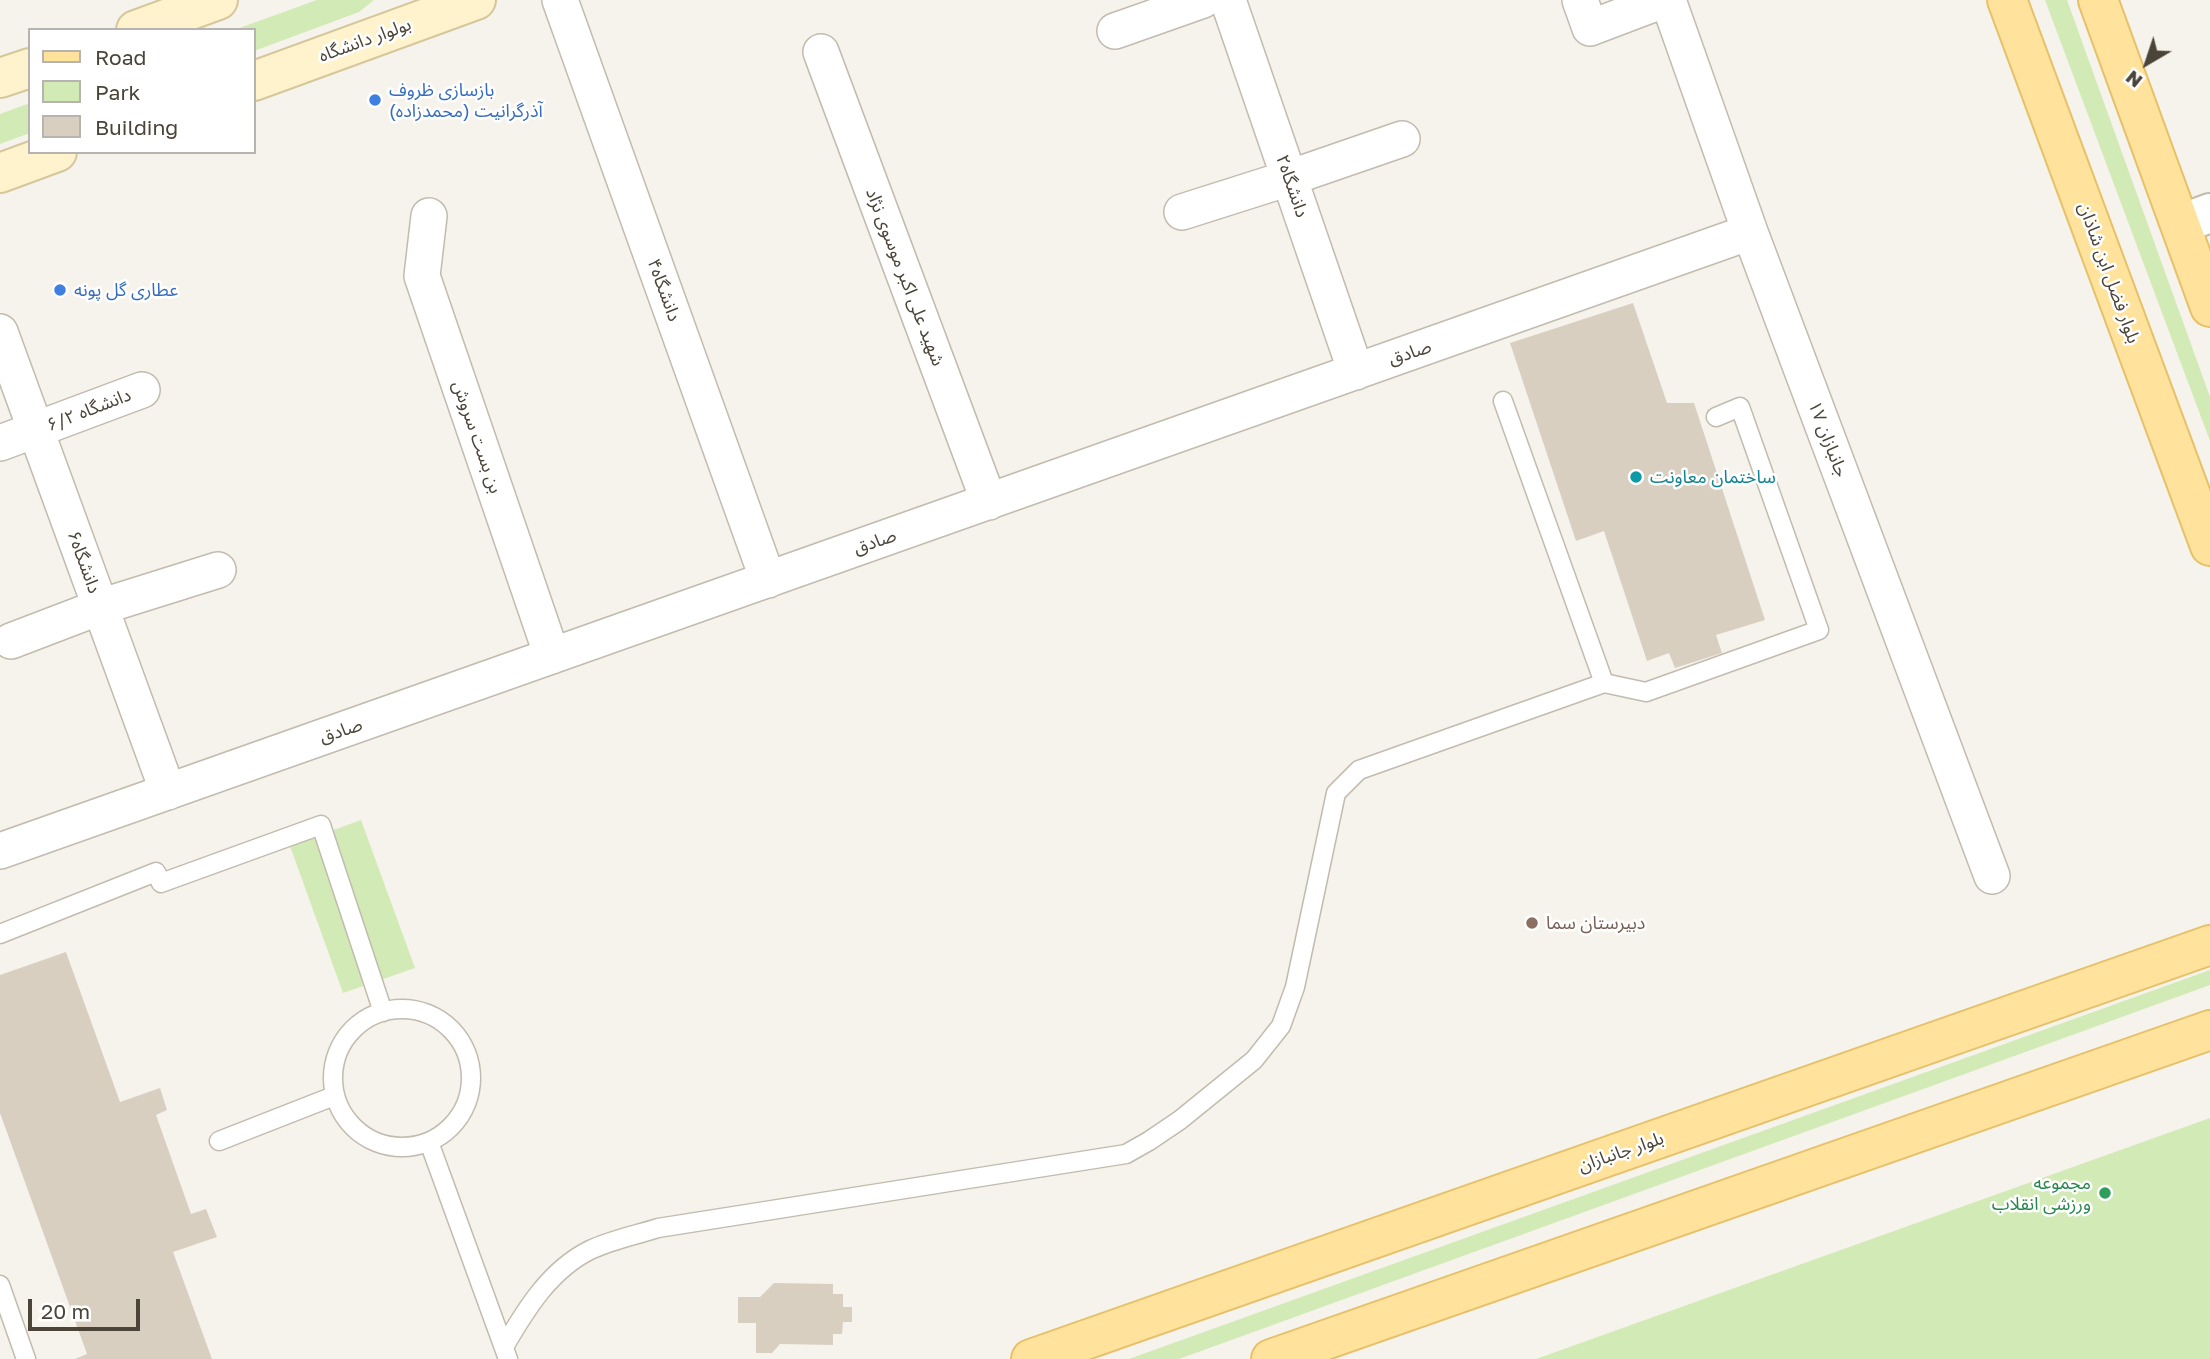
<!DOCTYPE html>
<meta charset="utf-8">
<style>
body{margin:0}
#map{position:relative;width:2210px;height:1359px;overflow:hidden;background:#f6f3ec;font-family:"Golos Text",sans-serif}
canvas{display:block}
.legend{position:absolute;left:28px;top:28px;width:228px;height:126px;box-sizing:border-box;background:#fff;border:2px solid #b7b4b0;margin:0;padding:9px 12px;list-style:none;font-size:21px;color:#4b4439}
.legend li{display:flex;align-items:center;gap:14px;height:35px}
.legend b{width:35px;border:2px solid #b7b4b0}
.north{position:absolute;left:2112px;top:28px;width:70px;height:70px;-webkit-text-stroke:5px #fff;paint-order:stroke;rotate:219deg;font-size:19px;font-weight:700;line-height:28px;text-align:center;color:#4b4439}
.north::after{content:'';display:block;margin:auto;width:24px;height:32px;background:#4b4439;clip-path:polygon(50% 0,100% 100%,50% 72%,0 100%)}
.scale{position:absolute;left:28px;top:1299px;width:112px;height:32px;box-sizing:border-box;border:4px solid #4b4439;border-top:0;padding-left:9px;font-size:21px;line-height:24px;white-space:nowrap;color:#4b4439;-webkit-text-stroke:5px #fff;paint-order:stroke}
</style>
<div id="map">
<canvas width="2210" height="1359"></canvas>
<ul class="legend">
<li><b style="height:9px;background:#ffe39c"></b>Road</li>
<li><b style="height:19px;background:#d2eab5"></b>Park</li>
<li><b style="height:19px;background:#d8cfc1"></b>Building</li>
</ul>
<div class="north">N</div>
<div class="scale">20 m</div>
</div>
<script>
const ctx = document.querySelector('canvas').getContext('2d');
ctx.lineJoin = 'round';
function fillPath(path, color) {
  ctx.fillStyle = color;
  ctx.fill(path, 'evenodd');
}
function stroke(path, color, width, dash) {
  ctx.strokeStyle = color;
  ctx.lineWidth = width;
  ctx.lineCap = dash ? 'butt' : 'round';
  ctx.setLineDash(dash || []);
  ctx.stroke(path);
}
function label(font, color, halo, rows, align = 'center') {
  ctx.font = font + ' "Golos Text","Noto Sans Arabic",sans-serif';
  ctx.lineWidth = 5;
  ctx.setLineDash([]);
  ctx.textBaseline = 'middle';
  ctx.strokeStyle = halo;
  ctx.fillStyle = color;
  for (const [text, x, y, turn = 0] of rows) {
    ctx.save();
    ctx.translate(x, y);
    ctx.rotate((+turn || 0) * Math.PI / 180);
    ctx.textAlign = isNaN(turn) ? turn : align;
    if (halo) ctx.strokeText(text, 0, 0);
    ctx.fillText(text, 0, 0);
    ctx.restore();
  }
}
const green = new Path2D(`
 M317 0H374L359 12 254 51V30H234Z
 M2045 0H2067L2210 397V441Z
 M30 103V133L0 144V114Z
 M361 820 415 968 343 993 290 846Z
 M2210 970V985L1179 1359H1129Z
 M2210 1118V1359H1536Z`);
const building = new Path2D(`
 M1633 303 1667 403H1694L1765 620 1716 635 1722 653 1675 668 1669 653 1647 661 1604 531 1576 541 1510 343Z
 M66 952 120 1102 160 1088 167 1110 156 1115 191 1214 206 1209 217 1237 173 1252 212 1359H75L87 1354 0 1113V975Z
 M774 1283 833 1284V1294H843V1307H852V1322H843L842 1334H833V1345L780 1344 772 1353H756V1323H738V1297H760Z`);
const service = new Path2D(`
 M1604 683 1646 692 1819 630 1740 407 1716 417
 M0 934 156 872 161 883 321 825 383 1012
 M333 1078a69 69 0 1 1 138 0a69 69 0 1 1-138 0Z
 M219 1141 334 1096
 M429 1142 508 1359
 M0 1285 26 1359
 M504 1347C526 1309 550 1270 590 1250 611 1240 636 1235 658 1228L1126 1154 1149 1141 1180 1120 1254 1060 1281 1026 1295 987 1336 793 1359 770 1604 683 1503 401`);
const minor = new Path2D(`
 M560 0 768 580
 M1228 0 1356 372
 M1580 0 1590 28 1664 0
 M1668 0 1750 232 1992 876
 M1115 31 1203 0
 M821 52 989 502
 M1182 212 1289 178 1402 139
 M429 216 422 276 552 656
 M0 332 168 792
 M0 443 142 390
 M11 641 100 607 218 570
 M0 851 1750 232`);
const tertiary = new Path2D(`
 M2181 224 2210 213`);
const secondary = new Path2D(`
 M136 30 218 0
 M0 78 30 68
 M254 81 476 0
 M0 173 57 152`);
const primary = new Path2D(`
 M2007 0 2210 546
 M2098 0 2210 307
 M1031 1359 2210 945
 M1271 1359 2210 1030`);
const markers = [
 [375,100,7,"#3f7fe0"],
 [60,290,7,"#3f7fe0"],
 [1636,477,7,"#0f9aa8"],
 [1532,923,7,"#8d6e63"],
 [2105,1193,7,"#2e9e5b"]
];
const streetNames = [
 ["بولوار دانشگاه",365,40,-20],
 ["دانشگاه۲",1292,186,71],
 ["بلوار فضل ابن شاذان",2109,273,70],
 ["شهید علی اکبر موسوی نژاد",905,277,69],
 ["دانشگاه۴",664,290,70],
 ["صادق",1410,353,-19],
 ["دانشگاه ۶/۲",89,410,-21],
 ["بن بست سروش",477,437,71],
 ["جانبازان ۱۷",1828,439,69],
 ["صادق",875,542,-20],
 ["دانشگاه۶",84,562,70],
 ["صادق",341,731,-19],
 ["بلوار جانبازان",1621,1152,-19]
];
const shopNames = [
 ["بازسازی ظروف",389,90],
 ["آذرگرانیت (محمدزاده)",389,111],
 ["عطاری گل پونه",74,290]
];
const cultureNames = [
 ["ساختمان معاونت",1650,477]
];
const educationNames = [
 ["دبیرستان سما",1546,923]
];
const leisureNames = [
 ["مجموعه",2091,1183],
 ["ورزشی انقلاب",2091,1204]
];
fillPath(green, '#d2eab5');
fillPath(building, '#d8cfc1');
stroke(service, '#c2bbae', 21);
stroke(minor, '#c2bbae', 38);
stroke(tertiary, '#c2bbae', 42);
stroke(secondary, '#d6c79b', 42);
stroke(primary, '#e6c16a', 42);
stroke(service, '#fff', 18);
stroke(minor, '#fff', 35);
stroke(tertiary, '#fff', 38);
stroke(secondary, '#fff3cd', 38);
stroke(primary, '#ffe39c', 38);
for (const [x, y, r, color] of markers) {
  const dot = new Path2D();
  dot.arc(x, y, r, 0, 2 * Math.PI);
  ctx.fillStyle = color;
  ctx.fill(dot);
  stroke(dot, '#fff', 2.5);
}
label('18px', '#4b4439', '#fff', streetNames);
label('18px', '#366cbe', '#fff', shopNames, 'left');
label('18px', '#0d838f', '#fff', cultureNames, 'left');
label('18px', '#785e54', '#fff', educationNames, 'left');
label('18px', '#27864d', '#fff', leisureNames, 'right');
</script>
